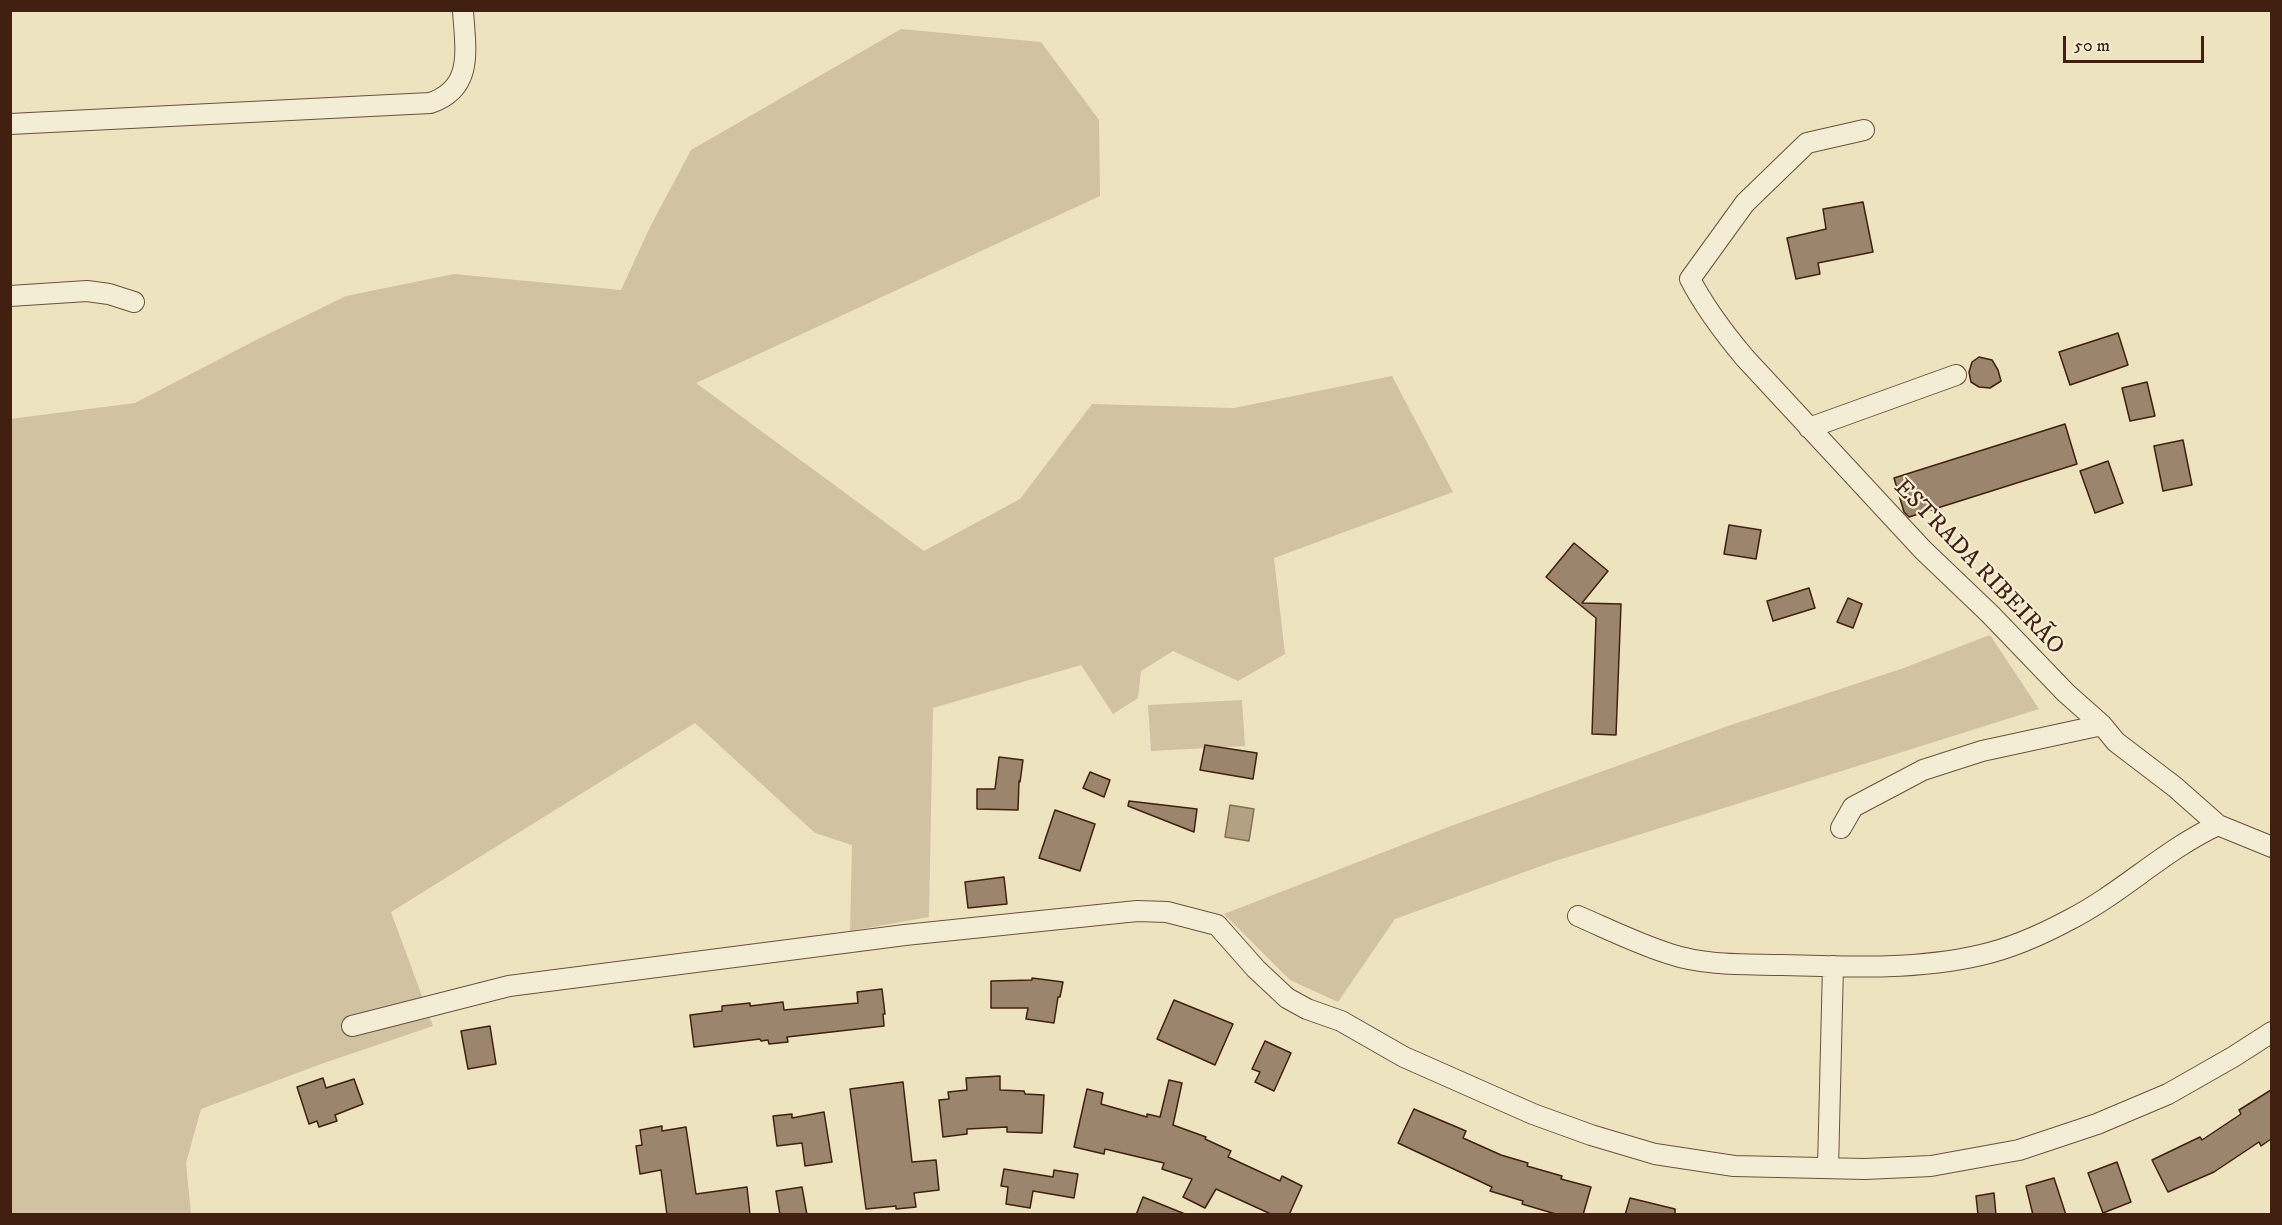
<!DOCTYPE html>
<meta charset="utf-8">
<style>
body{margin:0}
#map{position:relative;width:2282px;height:1225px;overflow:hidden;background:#eee3bf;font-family:"IM FELL DW Pica",serif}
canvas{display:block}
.frame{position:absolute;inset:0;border:12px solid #412012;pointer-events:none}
.scale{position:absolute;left:2063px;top:36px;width:141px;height:27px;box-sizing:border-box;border:3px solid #412012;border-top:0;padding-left:8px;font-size:18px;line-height:21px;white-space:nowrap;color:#412012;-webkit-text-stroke:4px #f4edd5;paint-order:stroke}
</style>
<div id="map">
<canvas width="2282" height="1225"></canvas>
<div class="frame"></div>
<div class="scale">50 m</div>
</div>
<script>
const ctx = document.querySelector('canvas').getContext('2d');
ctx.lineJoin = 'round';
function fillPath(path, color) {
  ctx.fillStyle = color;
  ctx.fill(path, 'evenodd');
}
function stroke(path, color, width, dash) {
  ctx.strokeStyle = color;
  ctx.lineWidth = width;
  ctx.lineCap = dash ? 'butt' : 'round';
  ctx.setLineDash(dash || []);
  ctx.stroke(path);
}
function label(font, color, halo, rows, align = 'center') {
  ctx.font = font + ' "IM FELL DW Pica",serif';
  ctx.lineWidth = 4.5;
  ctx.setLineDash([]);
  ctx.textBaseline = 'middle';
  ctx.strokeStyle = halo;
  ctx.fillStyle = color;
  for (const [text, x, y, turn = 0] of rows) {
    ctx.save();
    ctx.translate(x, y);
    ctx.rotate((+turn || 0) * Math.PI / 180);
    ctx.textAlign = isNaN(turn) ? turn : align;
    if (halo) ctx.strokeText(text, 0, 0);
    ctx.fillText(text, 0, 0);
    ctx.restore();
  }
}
const green = new Path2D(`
 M901 29 1041 42 1099 120 1100 196 696 383 924 551 1020 499 1092 404 1234 408 1392 376 1453 492 1274 558 1285 654 1238 681 1173 651 1141 671 1138 698 1113 714 1081 665 933 708 929 917 850 931 852 845 815 833 695 723 391 912 433 1026 321 1064 201 1109 186 1163 191 1214H11L10 419 135 403 258 339 346 296 454 274 621 290 650 227 691 150Z
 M1990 635 2039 709 1552 862 1395 919 1338 1002 1290 980 1224 914 1451 826 1725 727 1901 669Z
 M1242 700 1245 746 1151 751 1148 705Z`);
const water = new Path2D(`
 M1230 805 1254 809 1249 841 1225 837Z`);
const building = new Path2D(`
 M1863 202 1873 252 1818 263 1820 274 1796 279 1787 238 1826 229 1823 209Z
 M2118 333 2128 365 2070 385 2059 352Z
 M1979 357 1992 360 1998 370 2001 381 1990 388 1979 387 1971 382 1969 372 1972 362Z
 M2147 382 2155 416 2130 421 2122 388Z
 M2065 424 2077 464 1909 517 1904 512 1894 478Z
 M2183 440 2192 485 2163 491 2154 446Z
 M2108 461 2123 503 2095 513 2080 471Z
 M1729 525 1761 530 1756 559 1724 554Z
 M1574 543 1608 571 1582 603 1621 604 1616 735 1592 734 1596 618 1546 577Z
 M1809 588 1815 608 1773 621 1767 601Z
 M1848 598 1862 604 1853 628 1837 622Z
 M1205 745 1257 753 1253 779 1200 770Z
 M999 757 1023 760 1020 782 1019 781 1018 810 977 809V789H995Z
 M1090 772 1110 780 1104 797 1083 788Z
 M1129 801 1197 809 1194 832 1128 806Z
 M1055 810 1095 824 1080 871 1039 858Z
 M1004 877 1007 904 968 908 965 882Z
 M1032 978 1063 982 1060 997H1058L1054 1023 1026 1019 1028 1008H991V981L1032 980Z
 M882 989 885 1014H883L884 1026 787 1037 788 1042 769 1044 768 1040 761 1041 760 1039 694 1047 690 1015 722 1011V1006L750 1003V1006L783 1002 784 1010 858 1003 857 992Z
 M1174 1000 1233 1024 1215 1065 1157 1039Z
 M490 1026 496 1064 468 1069 461 1031Z
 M1265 1041 1291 1053 1274 1091 1255 1082 1260 1072 1252 1069Z
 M1000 1076V1090L1024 1091 1025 1094 1044 1095 1042 1133 1007 1132V1127L967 1129V1134L943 1137 939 1100 949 1099 948 1092 967 1090 966 1078Z
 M323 1078 326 1088 354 1079 363 1104 335 1115 337 1121 319 1127 317 1121 309 1124 297 1087Z
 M1169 1080 1182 1083 1173 1125 1206 1137 1205 1139 1231 1151 1228 1157 1280 1181 1282 1176 1302 1186 1289 1215H1273L1216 1189 1205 1208 1183 1197 1192 1179 1162 1169 1164 1163 1105 1149 1104 1154 1074 1147 1087 1089 1103 1093 1101 1104 1147 1117V1114L1160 1117Z
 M903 1082 912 1162 936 1160 939 1190 914 1193 916 1207 896 1209V1206L866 1209 850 1089Z
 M2271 1090V1139L2261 1146 2259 1142 2214 1172 2168 1192 2152 1160 2200 1137 2202 1140 2241 1114 2239 1110Z
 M1414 1109 1466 1131 1463 1138 1501 1155 1528 1163 1527 1166 1562 1176 1561 1179 1591 1187 1583 1215H1559L1522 1204 1523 1201 1490 1191 1492 1187 1398 1143Z
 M824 1112 832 1162 805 1166 802 1143 777 1146 773 1116 792 1114V1118Z
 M662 1126V1131L686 1127 696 1194 747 1187 750 1215H667L661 1170 640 1174 636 1146 642 1145 640 1130Z
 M2117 1162 2131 1202 2103 1213 2088 1173Z
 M1004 1169 1053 1177 1054 1170 1078 1174 1074 1198 1033 1191 1030 1208 1006 1204 1008 1187 1001 1186Z
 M2054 1178 2066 1215H2033L2026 1186Z
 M802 1187 807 1215H780L776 1191Z
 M1994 1193 1996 1215H1978L1976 1196Z
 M1143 1197 1185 1214V1215H1136Z
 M1630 1198 1675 1209V1215H1625Z`);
const minor = new Path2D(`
 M10 124 430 103C475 88 465 48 463 10
 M1864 130 1807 143 1745 203 1690 279C1705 308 1724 333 1745 358L1923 550 1990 614 2066 693 2102 725 2116 742 2175 787 2218 825 2272 847
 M10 296 87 291 109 294 134 302
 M1809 428 1956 375
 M1841 828 1853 807 1923 770 1982 751 2102 725
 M1578 916C1608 929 1638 944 1670 954 1706 966 1745 964 1782 965 1848 967 1917 970 1981 955 2012 948 2041 935 2069 920 2122 893 2164 850 2218 825
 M352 1026 509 986 905 935 1137 911 1167 912 1217 925 1256 969 1287 998 1307 1009 1341 1021 1404 1057 1533 1114 1591 1135 1655 1154 1734 1166 1865 1169 1931 1166 2019 1150 2097 1124 2168 1094 2233 1057 2272 1032
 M1828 1168 1833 966`);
const streetNames = [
 ["ESTRADA RIBEIRÃO",1978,568,46]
];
fillPath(green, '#d1c2a2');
fillPath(water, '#b3a184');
stroke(water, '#856d56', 1.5);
fillPath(building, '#9b856c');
stroke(building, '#412012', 1.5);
stroke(minor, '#6c513d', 22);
stroke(minor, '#f4edd5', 20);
label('24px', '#412012', '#f4edd5', streetNames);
</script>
